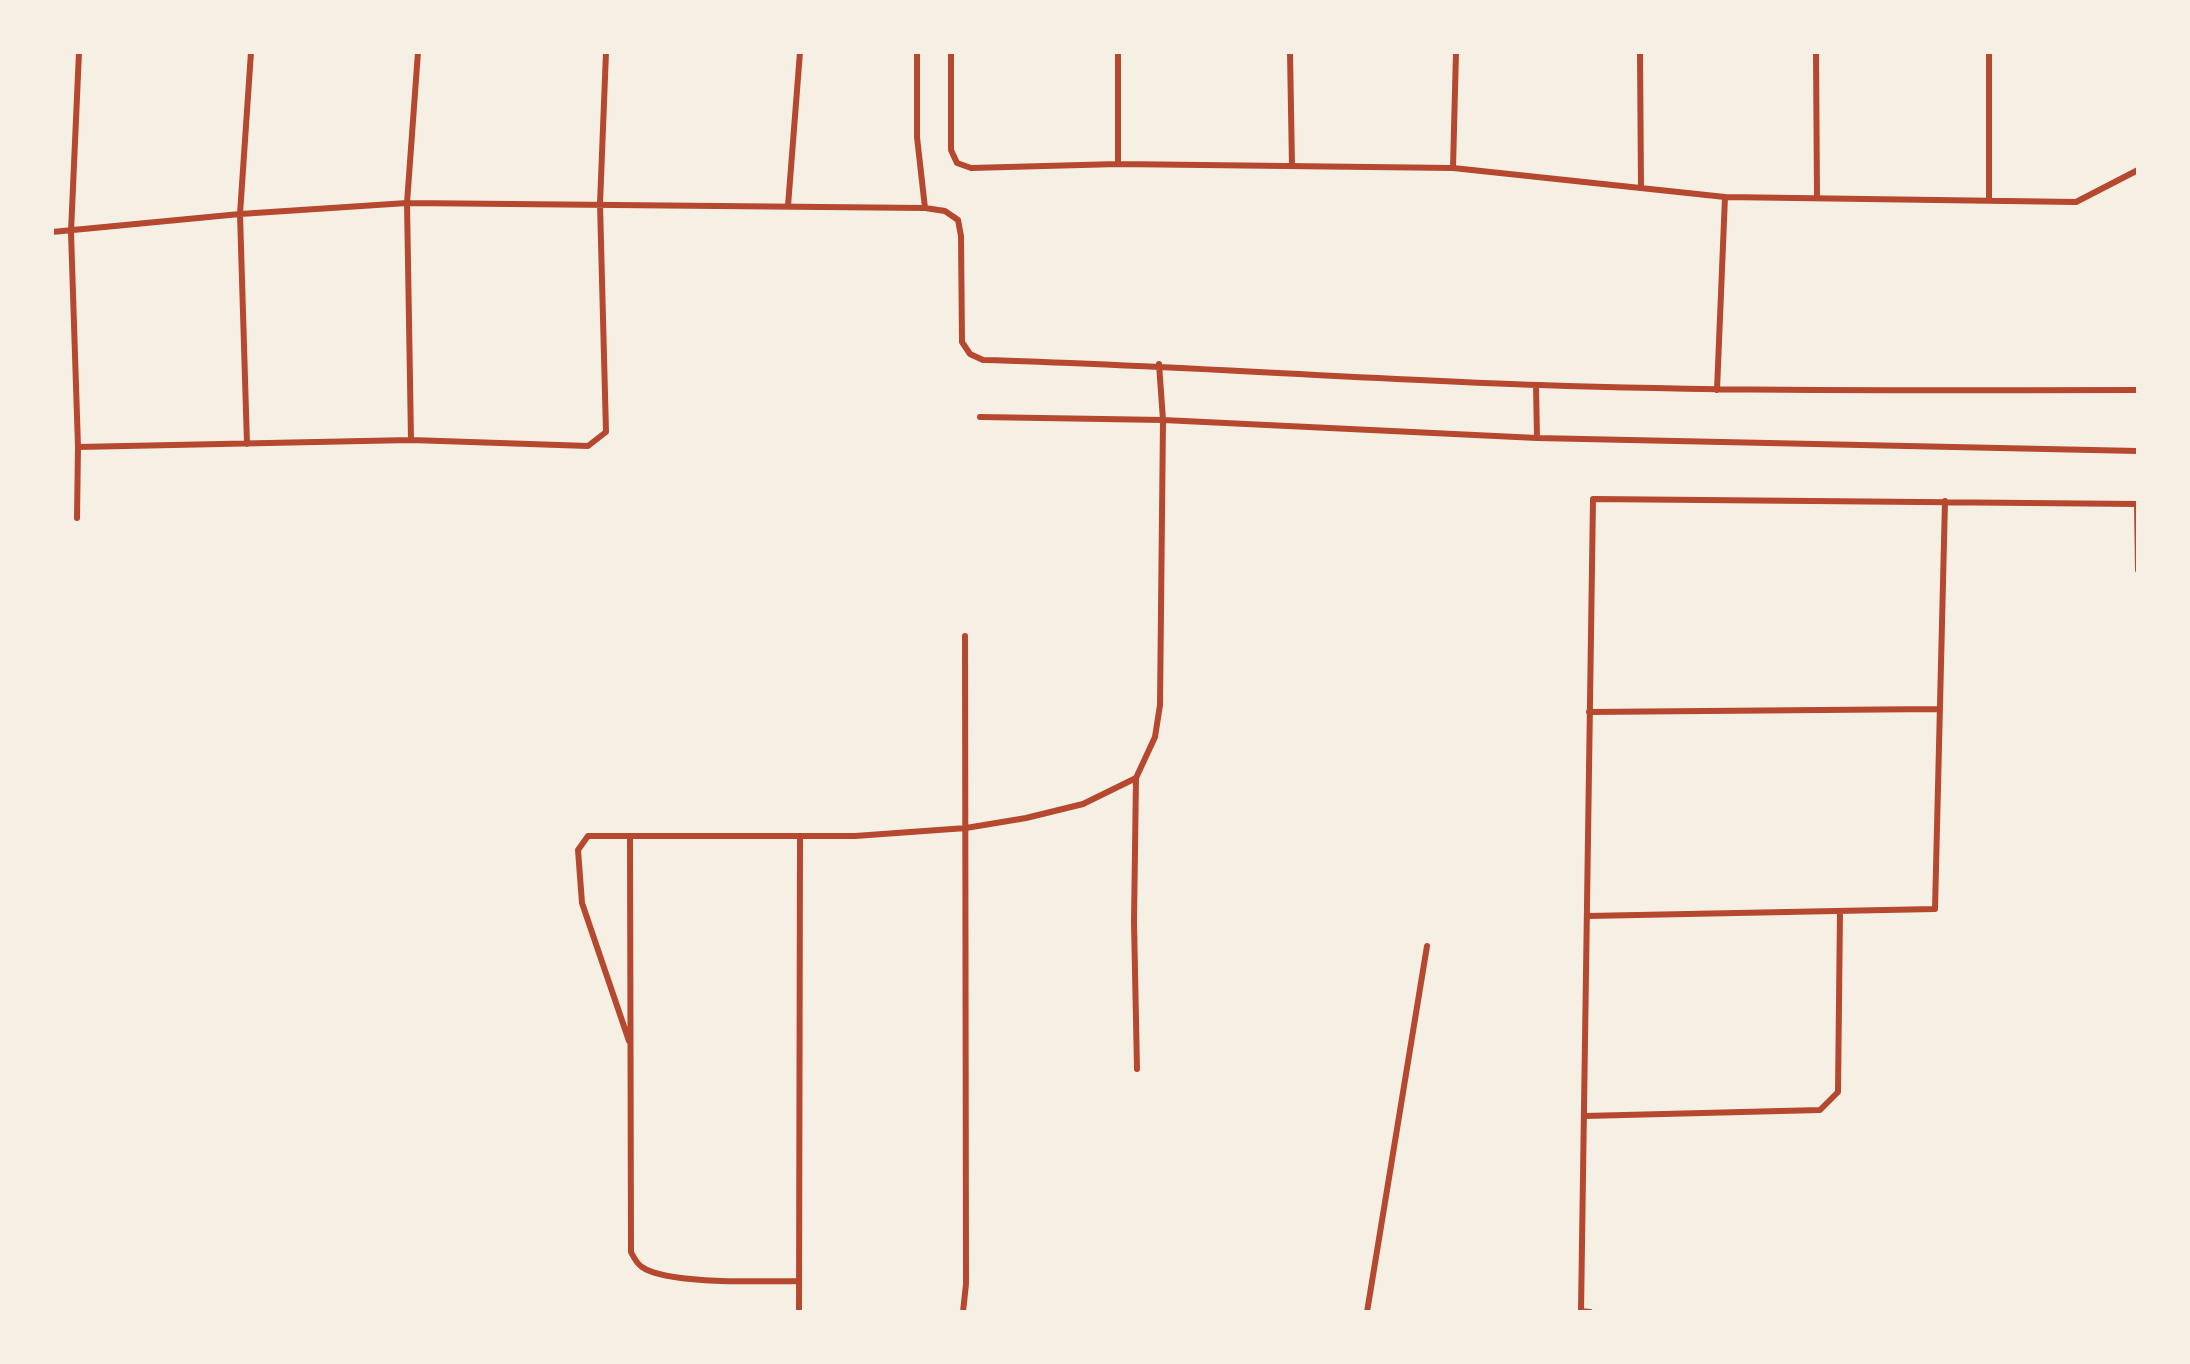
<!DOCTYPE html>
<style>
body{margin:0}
#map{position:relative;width:2190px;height:1364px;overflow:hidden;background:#f6efe4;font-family:Arial,sans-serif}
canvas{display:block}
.frame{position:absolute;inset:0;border:54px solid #f6efe4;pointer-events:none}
</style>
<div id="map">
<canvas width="2190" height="1364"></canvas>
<div class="frame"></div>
</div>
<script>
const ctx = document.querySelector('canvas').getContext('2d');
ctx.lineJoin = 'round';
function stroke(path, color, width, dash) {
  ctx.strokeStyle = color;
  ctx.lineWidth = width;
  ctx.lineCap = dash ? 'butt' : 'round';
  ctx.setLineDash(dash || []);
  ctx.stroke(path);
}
const minor = new Path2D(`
 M917 52V137L925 208 945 211 958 220 961 236 962 342 970 354 983 360C1169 365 1354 379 1540 385 1739 392 1938 390 2138 390
 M951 52V150L957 163 971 168 1118 164
 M1118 52V164L1453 168 1725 197 1717 390
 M1290 52 1292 166
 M1640 52 1641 188
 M1816 52 1817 198
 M1453 168 1456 52
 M1725 197 2076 202 2138 170
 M1989 200V52
 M788 206 800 52
 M52 232 240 214 407 203 925 208
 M1536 385 1537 438
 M980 417 1163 420 1537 438 2138 451
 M411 440 407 203 418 52
 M247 444 240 214 251 52
 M78 447 411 440 588 446 606 432 600 204 606 52
 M2137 504 2138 570
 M77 518 78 447 71 232 79 52
 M1589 712 1938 709
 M1136 778 1134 922 1137 1069
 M630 836 631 1252C634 1258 637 1264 642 1267 667 1285 766 1281 799 1281
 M1588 916 1935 909 1945 501
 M629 1041 582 903 578 850 588 836H855L966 828 1026 818 1083 804 1136 778 1155 737 1160 705 1163 420 1159 364
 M1585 1116 1820 1110 1838 1092 1840 912
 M799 1312 800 838
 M963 1312 966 1284 965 636
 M1367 1312 1427 946
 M1590 1312 1581 1311 1593 499 2138 504`);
stroke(minor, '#b5482f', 6);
</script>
